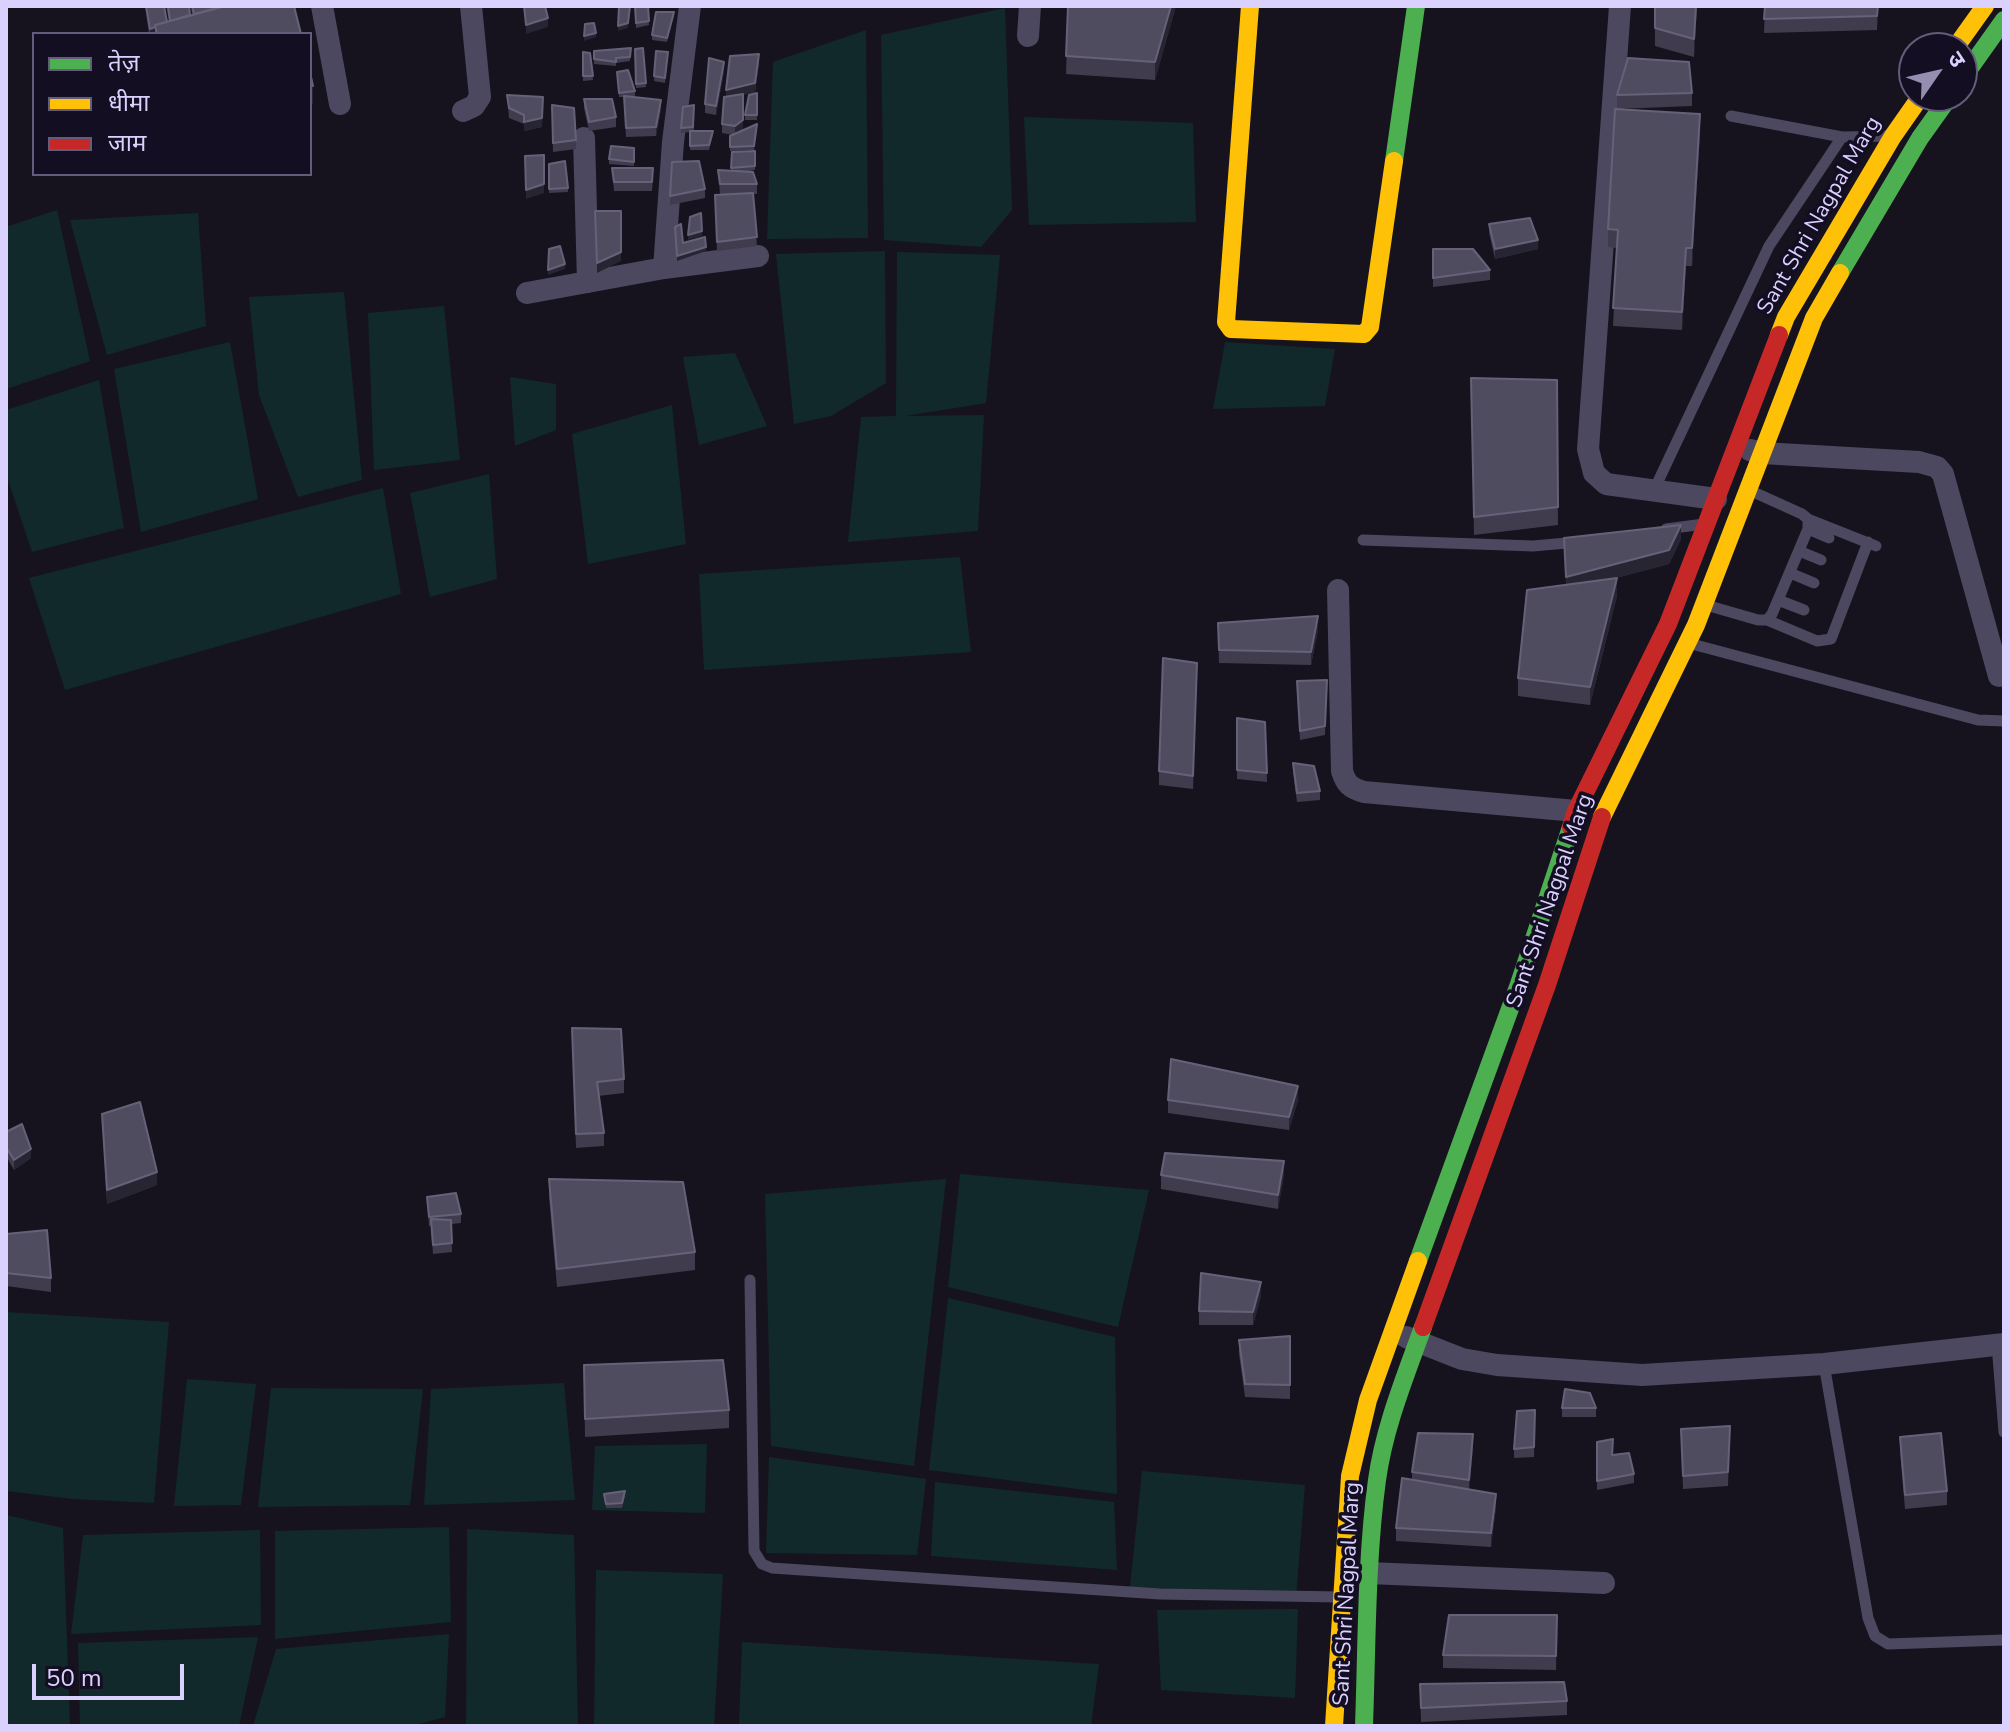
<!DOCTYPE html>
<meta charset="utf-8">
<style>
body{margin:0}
#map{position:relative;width:2010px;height:1732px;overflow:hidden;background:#16131e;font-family:"Nunito Sans","Noto Sans Devanagari",sans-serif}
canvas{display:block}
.frame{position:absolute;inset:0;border:8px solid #dbd1ff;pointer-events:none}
.legend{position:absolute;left:32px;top:32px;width:280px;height:144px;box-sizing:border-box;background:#140e23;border:2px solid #645c7b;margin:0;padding:10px 14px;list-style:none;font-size:24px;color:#dbd1ff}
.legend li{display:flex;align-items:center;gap:16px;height:40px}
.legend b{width:40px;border:2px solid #645c7b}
.north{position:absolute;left:1898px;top:32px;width:80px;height:80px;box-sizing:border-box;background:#140e23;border:2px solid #645c7b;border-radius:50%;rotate:56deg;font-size:22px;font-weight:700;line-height:32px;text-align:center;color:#dbd1ff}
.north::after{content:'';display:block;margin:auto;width:28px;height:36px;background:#968eb0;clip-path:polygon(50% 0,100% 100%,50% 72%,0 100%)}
.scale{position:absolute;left:32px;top:1664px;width:152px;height:36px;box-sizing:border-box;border:4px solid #dbd1ff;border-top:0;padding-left:10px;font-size:24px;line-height:28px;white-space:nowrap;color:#dbd1ff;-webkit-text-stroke:6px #140e23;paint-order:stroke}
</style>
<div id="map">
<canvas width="2010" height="1732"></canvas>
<div class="frame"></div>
<ul class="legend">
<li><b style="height:10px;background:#4caf50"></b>तेज़</li>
<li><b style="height:10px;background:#ffc107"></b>धीमा</li>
<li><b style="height:10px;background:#c62828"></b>जाम</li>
</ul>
<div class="north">उ</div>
<div class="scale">50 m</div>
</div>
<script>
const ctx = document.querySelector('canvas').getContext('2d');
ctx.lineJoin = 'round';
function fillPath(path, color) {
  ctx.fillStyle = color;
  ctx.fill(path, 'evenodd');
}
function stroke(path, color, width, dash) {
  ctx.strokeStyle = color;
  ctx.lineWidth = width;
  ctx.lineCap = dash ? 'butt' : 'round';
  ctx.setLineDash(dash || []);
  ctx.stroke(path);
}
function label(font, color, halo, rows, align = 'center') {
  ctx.font = font + ' "Nunito Sans",sans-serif';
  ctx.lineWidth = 7;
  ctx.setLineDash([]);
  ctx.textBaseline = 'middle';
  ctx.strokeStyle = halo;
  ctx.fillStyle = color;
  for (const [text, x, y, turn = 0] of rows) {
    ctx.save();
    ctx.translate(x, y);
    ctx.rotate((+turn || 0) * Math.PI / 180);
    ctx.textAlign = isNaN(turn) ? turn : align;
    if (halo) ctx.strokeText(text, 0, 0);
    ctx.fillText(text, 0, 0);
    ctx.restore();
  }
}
const green = new Path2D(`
 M1005 8 1012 210 981 247 884 240 881 35Z
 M866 30 868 238 767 239 773 62Z
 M1024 117 1193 123 1196 222 1029 225Z
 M57 210 90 361 6 389V227Z
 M198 213 206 326 107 355 70 220Z
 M885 251 886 383 831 416 794 424 776 254Z
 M897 252 1000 255 986 403 905 416 984 415 978 531 848 542 861 417 896 416Z
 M344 292 362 480 298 497 259 395 249 297Z
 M444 306 460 460 374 470 368 313Z
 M230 342 258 499 141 532 114 369Z
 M1225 342 1335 349 1325 406 1213 409Z
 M735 353 767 426 699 445 683 357Z
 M510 377 556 384V430L515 446Z
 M99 380 124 528 32 552 6 474V410Z
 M672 405 686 544 588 564 572 434Z
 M489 474 497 579 430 597 410 493Z
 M383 488 401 594 65 690 29 578Z
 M960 557 971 652 704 670 699 574Z
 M960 1174 1149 1190 1118 1327 948 1287Z
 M946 1179 914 1466 771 1446 765 1194Z
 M948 1298 1115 1337 1117 1494 929 1470Z
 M6 1312 169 1322 154 1503 73 1499 6 1491Z
 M187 1379 256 1384 241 1505 174 1506Z
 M564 1383 575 1500 424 1505 431 1389Z
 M271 1388 423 1389 410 1505 258 1507Z
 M707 1444 705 1513 592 1510 595 1446Z
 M769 1457 926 1479 917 1555 766 1553Z
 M1142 1471 1305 1485 1296 1597 1130 1587Z
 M935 1482 1114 1502 1117 1570 931 1556Z
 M6 1515 63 1528 70 1726H6Z
 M449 1527 451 1622 275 1639V1531Z
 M467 1529 574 1535 578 1726H466Z
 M260 1530 261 1625 71 1634 83 1535Z
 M596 1570 723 1574 714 1726H594Z
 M1298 1609 1295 1698 1161 1690 1157 1610Z
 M449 1634 445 1717 412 1726H253L276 1649Z
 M258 1637 239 1726H80L78 1643Z
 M742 1642 1099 1664 1091 1726H739Z`);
const lane = new Path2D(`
 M1731 116 1842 137 1888 136
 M1654 490 1769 246 1842 137
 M1808 519 1876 546
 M1666 529 1704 524
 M1808 529 1829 538
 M1363 540 1533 546 1578 542
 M1799 551 1821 560
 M1790 573 1814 583
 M1778 600 1804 610
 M1706 605 1758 620H1767L1772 614 1808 529V519L1802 514 1749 490
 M1767 620 1817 641 1831 639 1868 542
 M1688 643 1978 720 2004 721
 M750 1280 754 1551 762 1564 772 1568 1160 1594 1340 1597
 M1997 1344 2004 1432
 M1824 1364 1868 1618 1875 1636 1888 1644 2004 1640`);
const street = new Path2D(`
 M322 6 340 104
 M1620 6 1588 449 1594 473 1606 484 1716 499
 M1028 36 1030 6
 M463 111 474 106 480 97 471 6
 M584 138 588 282
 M664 268 673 142 690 6
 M527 293 664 268 758 256
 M1750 450 1762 453 1919 462 1937 467 1943 474 1999 676
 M1338 590 1342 771C1346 784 1350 788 1364 792L1576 811
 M1406 1337 1462 1359 1497 1365 1642 1375 1824 1364 2004 1344
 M1369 1573 1604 1583`);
const fast = new Path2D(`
 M1962 79 2004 20
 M1394 161 1416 6
 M1840 273 1920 138 1950 96
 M1418 1261 1519 984 1571 827
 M1364 1726C1367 1644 1366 1561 1377 1480 1384 1428 1405 1377 1423 1327`);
const slow = new Path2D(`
 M1250 6 1226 322 1231 329 1364 334 1370 327 1394 161
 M1955 48 1985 6
 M1779 335 1786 317 1893 136 1921 96
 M1602 817 1696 625 1814 318 1840 273
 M1334 1726 1350 1476 1368 1400 1418 1261`);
const jam = new Path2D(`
 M1571 827 1576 811 1668 624 1779 335
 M1423 1327 1547 985 1602 817`);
const wall = new Path2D(`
 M145 6H164L167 22 169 21 166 6H189L190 15H192L191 6H212L213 9 301 34H149Z
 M635 6H648L649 25 636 28Z
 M1068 6H1176L1155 80 1066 74Z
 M1655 6H1697L1694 57 1655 46Z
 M1765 6H1878L1877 30 1764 33Z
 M674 16 667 42 652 40V35Z
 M631 48 630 61 616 63V66L594 64V51Z
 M643 48 646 87 636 88 635 49Z
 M656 51 668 56 665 83 654 81Z
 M583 52 590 53 593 80 583 81Z
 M759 63 755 92 743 95V129L738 133 757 128 754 150 730 151V136L733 135 722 133V124L726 97Z
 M724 71 716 115 705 113V104Z
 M617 72 635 91V96L629 97 661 109 656 136 626 137 624 97H619Z
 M757 93V120H745V115Z
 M1692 93V106L1617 109V95Z
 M507 95 542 127 524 131V124L509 118Z
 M584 99 616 117V127L589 131 584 108Z
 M552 105 576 140V149L553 152Z
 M694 105V131L713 135 709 150H690V132L681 133V128Z
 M1700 132 1692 266H1686L1682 330 1613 326 1617 248 1608 247V229Z
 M634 148V166L609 164V159Z
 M755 151V170L743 172 757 184V194H753L757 246 717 251 715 195 737 194H720L718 170 731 171 732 152Z
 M672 162 705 189V198L670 205Z
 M549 164 568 188V192L549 193Z
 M612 168 653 178 652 191H614Z
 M1489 224 1538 249 1495 259 1489 233Z
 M1433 249 1490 270V280L1433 287Z
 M1471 378 1557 380 1558 525 1474 535Z
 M1564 538 1681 539 1669 564 1612 579 1617 596 1590 705 1518 696V678L1566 585Z
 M1218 623 1318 630 1311 665 1219 663Z
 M1197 663 1193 789 1159 785V771Z
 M1327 680 1325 735 1300 740 1297 690Z
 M1237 718 1265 722 1267 782 1237 779Z
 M1293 763 1320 791V800L1297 802 1293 772Z
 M572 1028 624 1079V1093L598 1096 604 1133V1146L576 1148Z
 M1168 1100H1298L1289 1130 1168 1113Z
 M102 1114 157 1185 107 1204Z
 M6 1132 31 1158 14 1170 6 1156Z
 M1161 1175H1284L1278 1209 1161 1189Z
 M549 1179 695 1252V1270L557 1287 549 1197Z
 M427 1197 461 1214V1223L451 1224 452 1252 433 1254 431 1226H429Z
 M6 1234 51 1278V1292L6 1286Z
 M1261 1296 1253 1325H1199V1311Z
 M1290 1336V1399L1245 1397 1239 1354V1340Z
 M584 1365 729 1410V1428L585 1437Z
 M1562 1408H1596V1417H1562Z
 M1535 1410 1534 1457 1514 1458V1449Z
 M1730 1426 1728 1486 1683 1489 1681 1429Z
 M1900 1437 1947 1491V1505L1905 1509 1900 1451Z
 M1597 1442 1634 1474V1483L1597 1490Z
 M1473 1448 1469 1489 1496 1507 1491 1547 1396 1541V1528L1412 1480V1472Z
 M604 1494 625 1496 622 1508H606Z
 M1557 1615 1556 1670 1443 1668V1655Z
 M1420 1684 1567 1701V1715L1421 1722Z`);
const shadedWall = new Path2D(`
 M631 6 628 28 618 31V26Z
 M1171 6H1176L1155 80V62Z
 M1696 6H1697L1694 57V39Z
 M548 18V27L526 34V25Z
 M155 27V34H150V29Z
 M596 33V37L584 41V36Z
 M759 54V63L755 92 726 99V90Z
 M724 62V71L716 115V106Z
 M310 86H313V104H310Z
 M661 100V109L656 136V127Z
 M543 107 542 127 524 131V122Z
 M1700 114V132L1692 266V248Z
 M743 120V129L735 135V126Z
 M544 184V193L526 199V190Z
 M702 231V236L688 240V235Z
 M1538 240V249L1495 259V249Z
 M706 247V251L677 261V256Z
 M1686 248V266L1682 330V312Z
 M621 252V261L597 273V263Z
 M565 264V269L548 275V270Z
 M1681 525V539L1669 564 1566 591V577Z
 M1617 578V596L1590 705V687Z
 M1318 616V630L1311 665V652Z
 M1298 1086V1100L1289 1130V1117Z
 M31 1149V1158L14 1170V1160Z
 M1284 1161V1175L1278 1209V1195Z
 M157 1172V1185L107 1204V1190Z
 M1261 1282V1296L1253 1325V1312Z
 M1473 1434V1448L1469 1493V1480Z
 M1496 1494V1507L1491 1547V1533Z`);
const building = new Path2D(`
 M146 6H164L167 22 155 25V27L150 29Z
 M168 6H189L190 15 170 21Z
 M192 6H212L213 9 194 14Z
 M226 6H294L301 34H157L155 25Z
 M524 6H545L548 18 526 25Z
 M619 6H630L628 23 618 26Z
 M635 6H648L649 21 636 23Z
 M1068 6H1171L1155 62 1066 56Z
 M1655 6H1696L1694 39 1655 28Z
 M1765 6H1878L1877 16 1764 19Z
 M656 12H674L667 38 652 35Z
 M594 23 596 33 584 36 585 24Z
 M631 48 630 57 616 58V62L594 59V51Z
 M643 48 646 83 636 84 635 49Z
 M656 51 668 52 665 78 654 76Z
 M583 52 590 53 593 76H583Z
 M759 54 755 83 726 90 730 56Z
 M709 58 724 62 716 106 705 104Z
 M1628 58 1689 62 1692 93 1617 95Z
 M628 70 635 91 619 93 617 72Z
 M310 72 313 86H310Z
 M757 93V115H745L749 95Z
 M743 94V120L735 126 722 124 724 97Z
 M507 95 543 97 542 118 524 122V115L509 108Z
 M624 96 661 100 656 127 626 128Z
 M584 99H612L616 117 589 122Z
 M552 105 574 108 576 140 553 143Z
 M694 105 693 127 681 128 683 107Z
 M1615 109 1700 114 1692 248H1686L1682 312 1613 308 1618 230 1608 229Z
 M757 124 754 146 730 147V136Z
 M690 131H713L709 145 690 146Z
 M611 146 634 148V162L609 159Z
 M755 151V166L731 168 732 152Z
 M544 155V184L526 190 525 156Z
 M565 161 568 188 549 189V164Z
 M699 161 705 189 670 196 672 162Z
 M612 168H653L652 182H614Z
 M718 170 753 172 757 184H720Z
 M753 193 757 237 717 242 715 195Z
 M595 211H621V252L597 263Z
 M701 213 702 231 688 235 690 217Z
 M1530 218 1538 240 1495 249 1489 224Z
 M681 224 683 243 705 237 706 247 677 256 675 227Z
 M560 246 565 264 548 270 549 249Z
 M1433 249H1473L1490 270 1433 278Z
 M1471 378 1557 380 1558 507 1474 517Z
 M1681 525 1669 550 1566 577 1564 538Z
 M1617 578 1590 687 1518 678 1527 590Z
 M1318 616 1311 652 1219 650 1218 623Z
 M1163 658 1197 663 1193 776 1159 771Z
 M1327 680 1325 726 1300 731 1297 681Z
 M1237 718 1265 722 1267 773 1237 770Z
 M1293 763 1314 766 1320 791 1297 793Z
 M572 1028 621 1029 624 1079 597 1082 604 1133 576 1134Z
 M1171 1059 1298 1086 1289 1117 1168 1100Z
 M140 1102 157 1172 107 1190 102 1114Z
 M22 1124 31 1149 14 1160 6 1147V1132Z
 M1165 1153 1284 1161 1278 1195 1161 1175Z
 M549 1179 683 1182 695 1252 557 1269Z
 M456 1193 461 1214 429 1217 427 1197Z
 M431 1219 451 1220 452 1243 433 1245Z
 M47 1230 51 1278 6 1273V1234Z
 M1201 1273 1261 1282 1253 1312 1199 1311Z
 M1290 1336V1385L1245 1384 1239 1340Z
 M723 1360 729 1410 585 1419 584 1365Z
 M1565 1389 1590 1393 1596 1408H1562Z
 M1535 1410 1534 1447 1514 1449 1517 1411Z
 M1730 1426 1728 1472 1683 1476 1681 1429Z
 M1418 1433 1473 1434 1469 1480 1412 1472Z
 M1941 1433 1947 1491 1905 1495 1900 1437Z
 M1613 1439 1612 1455 1629 1453 1634 1474 1597 1481V1442Z
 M1402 1478 1496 1494 1491 1533 1396 1528Z
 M625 1491 622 1503 606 1504 604 1494Z
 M1449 1615H1557L1556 1656 1443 1655Z
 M1564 1682 1567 1701 1421 1708 1420 1684Z`);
const streetNames = [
 ["Sant Shri Nagpal Marg",1820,216,-60],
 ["Sant Shri Nagpal Marg",1551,901,-71],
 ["Sant Shri Nagpal Marg",1348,1594,-87]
];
fillPath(green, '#12292b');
stroke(lane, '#4c485f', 11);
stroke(street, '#4c485f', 22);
stroke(fast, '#4caf50', 18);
stroke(slow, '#ffc107', 18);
stroke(jam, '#c62828', 18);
fillPath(wall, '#403c4d');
fillPath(shadedWall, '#282532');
fillPath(building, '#504c60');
stroke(building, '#666179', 2);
label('22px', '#dbd1ff', '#140e23', streetNames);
</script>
